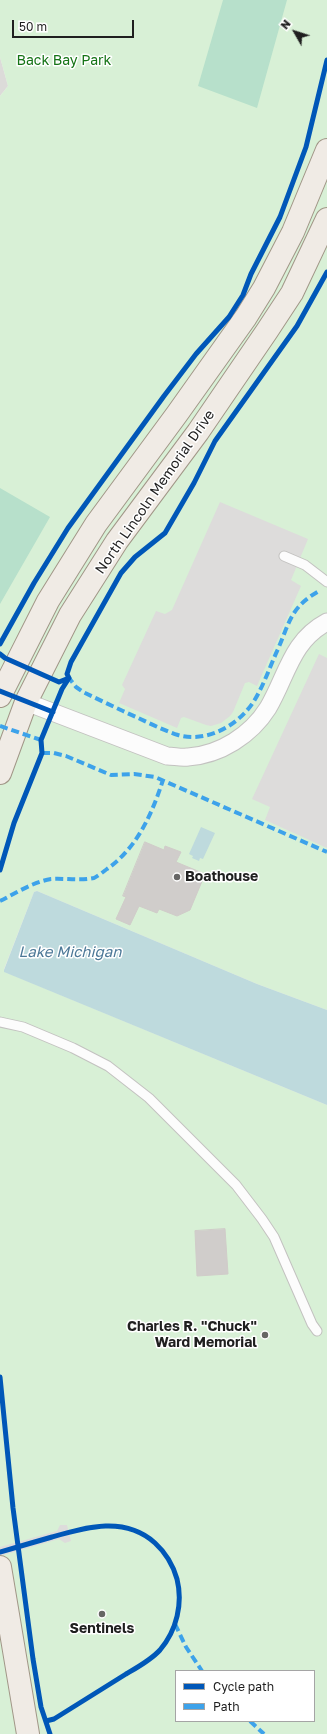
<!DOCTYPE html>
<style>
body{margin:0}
#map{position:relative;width:327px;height:1734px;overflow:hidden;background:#edebe8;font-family:"Golos Text",sans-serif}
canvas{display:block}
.legend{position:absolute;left:175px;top:1670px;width:140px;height:52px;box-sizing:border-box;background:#fff;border:1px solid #a5a5a5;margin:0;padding:5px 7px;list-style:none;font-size:12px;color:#1f1f1f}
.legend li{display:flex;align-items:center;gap:8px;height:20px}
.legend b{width:20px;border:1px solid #a5a5a5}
.north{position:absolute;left:275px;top:12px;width:40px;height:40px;-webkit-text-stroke:3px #fff;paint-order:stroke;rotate:309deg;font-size:11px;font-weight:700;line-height:16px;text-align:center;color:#1f1f1f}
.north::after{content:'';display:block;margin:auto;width:14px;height:18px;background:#1f1f1f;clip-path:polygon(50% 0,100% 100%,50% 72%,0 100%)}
.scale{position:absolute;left:12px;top:20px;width:122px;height:18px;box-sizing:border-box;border:2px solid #1f1f1f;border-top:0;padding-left:5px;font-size:12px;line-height:14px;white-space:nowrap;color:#1f1f1f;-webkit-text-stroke:3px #fff;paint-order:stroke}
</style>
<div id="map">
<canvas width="327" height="1734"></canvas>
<ul class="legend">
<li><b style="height:5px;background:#0057b8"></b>Cycle path</li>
<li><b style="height:5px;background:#3da2ea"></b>Path</li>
</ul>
<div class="north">N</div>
<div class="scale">50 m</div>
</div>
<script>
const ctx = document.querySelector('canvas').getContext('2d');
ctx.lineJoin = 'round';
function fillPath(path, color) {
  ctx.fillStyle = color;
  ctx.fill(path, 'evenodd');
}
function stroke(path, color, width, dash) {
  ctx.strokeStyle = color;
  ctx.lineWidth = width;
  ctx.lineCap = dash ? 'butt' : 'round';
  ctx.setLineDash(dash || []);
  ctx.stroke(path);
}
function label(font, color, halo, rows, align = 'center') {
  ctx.font = font + ' "Golos Text",sans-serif';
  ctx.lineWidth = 3;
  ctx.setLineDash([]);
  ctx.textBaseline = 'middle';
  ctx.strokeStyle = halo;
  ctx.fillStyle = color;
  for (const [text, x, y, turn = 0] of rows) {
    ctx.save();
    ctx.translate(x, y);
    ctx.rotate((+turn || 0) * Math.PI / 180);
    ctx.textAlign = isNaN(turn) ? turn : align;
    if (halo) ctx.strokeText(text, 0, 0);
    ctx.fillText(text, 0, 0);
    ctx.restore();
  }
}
const residential = new Path2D(`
 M0 57 8 86 0 96Z`);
const park = new Path2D(`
 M0 0H327V1010L257 984 37 891 34 892 4 969 5 972 327 1105V1734H0V96L8 86 0 57ZM176 1671H314V1721H176Z`);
const pitch = new Path2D(`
 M223 0H287L257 108 198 86Z
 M0 488 50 517 0 604Z`);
const parking = new Path2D(`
 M220 502 308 539 291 580 301 586 257 686 249 682 245 683 233 712 230 716 221 723 211 726 206 725 184 717 181 718 177 728 119 703 125 689 122 685 156 611 165 614 172 610Z
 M319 654 327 658V848L265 820 270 807 252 799Z
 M60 1525H67L71 1541 65 1543 59 1539 0 1556V1547L57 1531Z`);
const water = new Path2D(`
 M201 827 215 833 203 859 200 858 199 861 192 858 193 856 189 854Z
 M37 891 257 984 327 1010V1105L4 972V970L34 892Z`);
const building = new Path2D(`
 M145 842 164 850 165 846 181 852 176 862 205 874 190 910 177 916 159 909 157 913 139 906 130 925 116 919 126 897 123 896Z
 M225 1229 228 1274 197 1276 195 1231Z`);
const lane = new Path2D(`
 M284 556 305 565 327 582
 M0 1022 23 1027 73 1048 108 1066 149 1098 236 1185 262 1219 274 1237 312 1324 317 1331`);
const street = new Path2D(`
 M26 702 167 756C174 756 181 758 188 757 220 755 251 735 268 708 287 676 291 641 327 622`);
const primary = new Path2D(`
 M0 696 48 601 96 524 177 414 246 317 264 288 293 232 327 150
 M0 773 26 702 70 615 117 541 198 432 267 331 292 293 327 219
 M0 1567 28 1734`);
const quiet = new Path2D(`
 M67 679 69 678 76 687 83 692C100 700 118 709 136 717 149 723 163 730 178 735 207 743 238 726 254 701 264 685 270 666 278 649 290 621 291 607 319 591
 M0 726 41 740
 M42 753H54L66 756 111 775 134 774 155 777 327 852
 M0 901C16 893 33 882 51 879 65 878 79 881 94 878 98 876 103 872 107 869 137 848 152 814 163 780
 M175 1624 186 1647 202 1671
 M250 1721 264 1734`);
const cycleway = new Path2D(`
 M0 644 34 583 68 528 164 396 196 354 229 317 243 295 251 274 280 217 306 147 327 60
 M0 654 5 658 59 682 69 678
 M0 691 53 712
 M0 870 14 823 42 753 41 740 62 689 69 678 67 674 71 662 121 573 135 557 165 533 194 483 215 441 297 326 327 272
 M0 1377 13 1508 33 1659 41 1707 50 1734
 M0 1552C17 1547 35 1542 52 1537 87 1527 125 1516 155 1543 166 1553 173 1565 177 1579 183 1603 177 1630 160 1650 151 1660 138 1667 126 1674 102 1689 78 1704 54 1719L46 1721`);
const markers = [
 [177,877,4,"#676665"],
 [265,1335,4,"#676665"],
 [102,1614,4,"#676665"]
];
const parkNames = [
 ["Back Bay Park",64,61]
];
const streetNames = [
 ["North Lincoln Memorial Drive",155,492,-55]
];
const poiNames = [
 ["Boathouse",185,877],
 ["Charles R. \"Chuck\"",257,1327,"right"],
 ["Ward Memorial",257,1343,"right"],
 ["Sentinels",102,1629,"center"]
];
const waterNames = [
 ["Lake Michigan",70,952]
];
fillPath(residential, '#dcdbd9');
fillPath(park, '#d8f0d6');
fillPath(pitch, '#b7e0cb');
fillPath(parking, '#dddcdb');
fillPath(water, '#bedadd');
fillPath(building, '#d0cdcb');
stroke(building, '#d0ccc9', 1);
stroke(lane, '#c3c2c0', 11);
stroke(street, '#c3c2c0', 19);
stroke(primary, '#a19687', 24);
stroke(lane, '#fcfcfc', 9);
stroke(street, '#fcfcfc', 17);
stroke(primary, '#f0ebe5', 22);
stroke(quiet, '#3da2ea', 4, [8, 4]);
stroke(cycleway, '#0057b8', 5);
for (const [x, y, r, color] of markers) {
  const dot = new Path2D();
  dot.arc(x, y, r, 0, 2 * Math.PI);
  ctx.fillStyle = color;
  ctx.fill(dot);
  stroke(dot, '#fff', 1.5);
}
label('14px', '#157416', '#fff', parkNames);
label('14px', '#1f1f1f', '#fff', streetNames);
label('bold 14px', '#1f1f1f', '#fff', poiNames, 'left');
label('italic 15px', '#4c7897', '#fff', waterNames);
</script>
